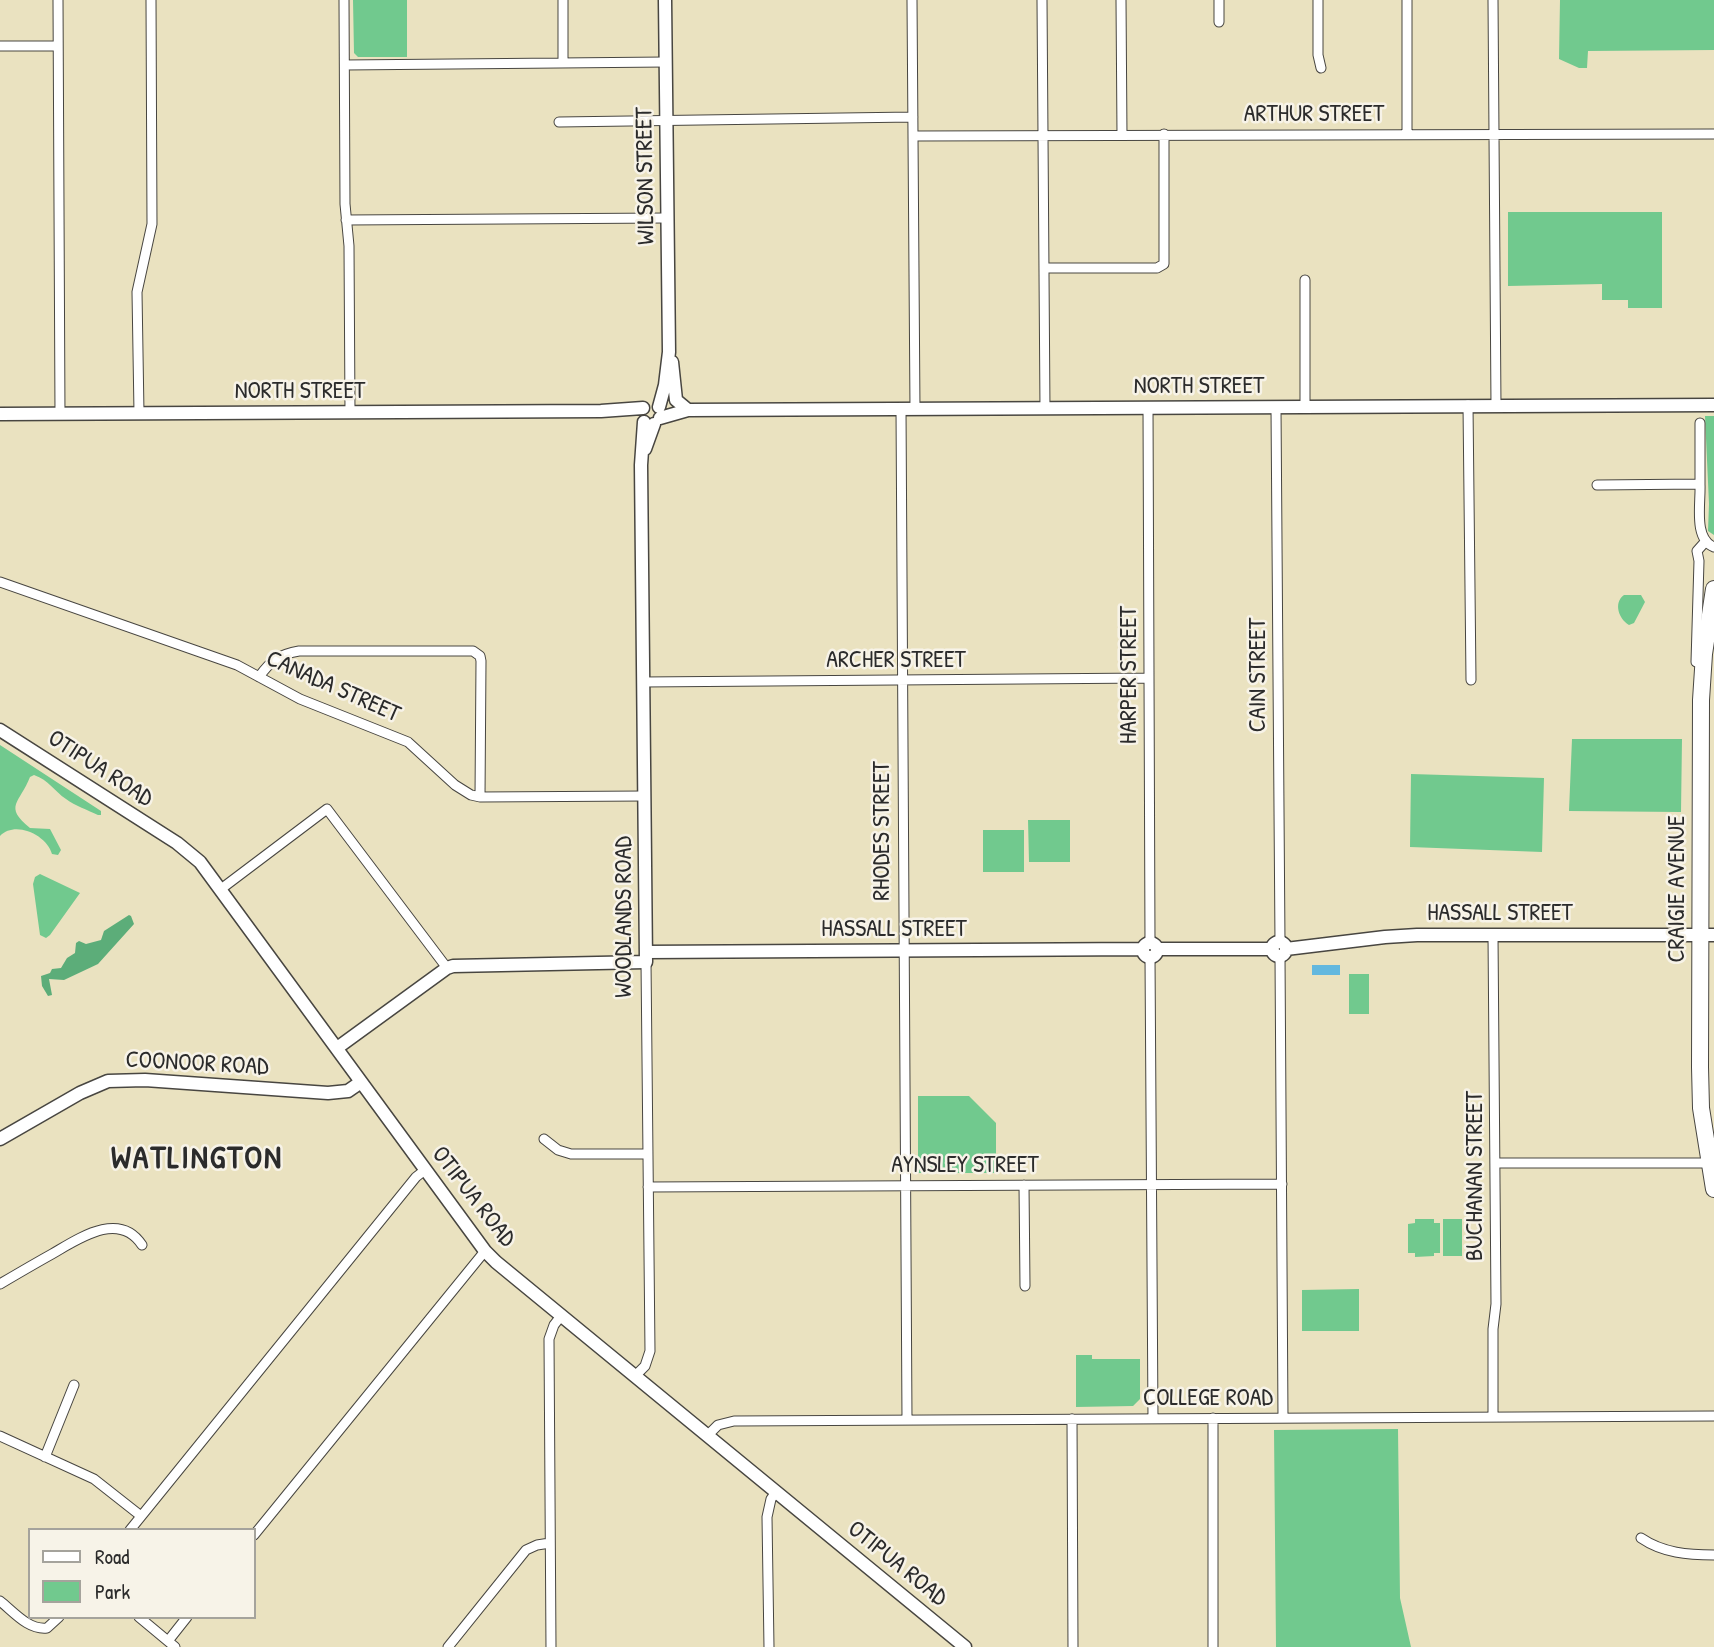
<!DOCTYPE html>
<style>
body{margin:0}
#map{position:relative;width:1714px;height:1647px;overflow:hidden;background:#eae2c0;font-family:"Patrick Hand",sans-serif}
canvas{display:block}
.legend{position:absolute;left:28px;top:1528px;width:228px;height:91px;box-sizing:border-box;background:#f7f3e8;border:2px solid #a5a39c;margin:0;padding:9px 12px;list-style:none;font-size:21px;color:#2b2b2b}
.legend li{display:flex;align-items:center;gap:14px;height:35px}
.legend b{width:35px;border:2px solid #a5a39c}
</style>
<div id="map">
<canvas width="1714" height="1647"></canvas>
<ul class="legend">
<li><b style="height:9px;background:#fff"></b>Road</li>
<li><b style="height:19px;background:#71c98e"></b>Park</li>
</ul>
</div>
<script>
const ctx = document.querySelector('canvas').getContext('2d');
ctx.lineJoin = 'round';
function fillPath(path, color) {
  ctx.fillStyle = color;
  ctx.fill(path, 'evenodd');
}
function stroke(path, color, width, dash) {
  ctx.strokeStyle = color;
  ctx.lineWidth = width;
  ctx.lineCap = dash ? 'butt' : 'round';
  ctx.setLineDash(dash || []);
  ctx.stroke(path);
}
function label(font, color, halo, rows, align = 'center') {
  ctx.font = font + ' "Patrick Hand",sans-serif';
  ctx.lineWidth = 5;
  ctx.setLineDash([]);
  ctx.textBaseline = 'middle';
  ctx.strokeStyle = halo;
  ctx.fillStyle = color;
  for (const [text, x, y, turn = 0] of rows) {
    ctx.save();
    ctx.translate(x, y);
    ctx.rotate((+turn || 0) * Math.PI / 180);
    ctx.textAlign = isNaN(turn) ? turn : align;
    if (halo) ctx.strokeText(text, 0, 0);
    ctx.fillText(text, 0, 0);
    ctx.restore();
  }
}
const green = new Path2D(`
 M353 0H407V57H358L354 53Z
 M1560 0H1714V50L1588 51 1587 68H1579L1559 59Z
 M1508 212H1662V308H1628V300H1602V284L1508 286Z
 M1705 416H1714V535L1708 531 1709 504Z
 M1624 595H1641L1645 602 1634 623 1629 625C1619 619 1613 603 1624 595Z
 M1572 739H1682L1681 812 1569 811Z
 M0 745 101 811V815H98C88 810 75 806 66 799 54 791 49 780 34 775L30 777C20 803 3 806 30 828L50 829 61 850 58 855 52 854C47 835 15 820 0 836Z
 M1411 774 1544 778 1542 852 1410 847Z
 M1028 820H1070V862H1029Z
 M983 830H1024V872H983Z
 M40 874 80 893 50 935 46 938 40 935 33 884 35 877Z
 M1349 974H1369V1014H1349Z
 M918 1096H969L996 1123V1173H918Z
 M1415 1219H1434V1223H1440V1253H1434V1256L1415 1257V1253H1408V1224L1415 1223Z
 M1443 1219H1462V1256H1443Z
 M1359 1289V1331H1302V1290Z
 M1076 1355H1092V1359H1140V1399L1133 1406 1076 1407Z
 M1398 1429 1400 1598 1411 1647H1276L1274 1430Z`);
const forest = new Path2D(`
 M129 915 131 916 134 924 98 964 64 980 49 979 52 995 48 996 42 986 41 976 50 973 52 969 61 968 67 958 75 953 76 943 79 941 86 944 101 940 104 931Z`);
const water = new Path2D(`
 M1312 965H1340V975H1312Z`);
const street = new Path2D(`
 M58 0 60 414
 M344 0 345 204 349 246 350 412
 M563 0V63
 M912 0 915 409
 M1042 0 1045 409
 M1121 0 1122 135
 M1219 0V22
 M1318 0V55L1321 68
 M1407 0V134
 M1493 0 1496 405
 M0 46H58
 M345 65 666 62
 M559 122 913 117
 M913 136 1714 134
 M346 220 667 218
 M1045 268H1157L1164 264V134
 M1305 280V406
 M1468 405 1471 680
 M1148 407 1150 943
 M1276 408 1280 942
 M901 409 907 1419
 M139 413 137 292 152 224 151 0
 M1700 423V484
 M1597 485 1700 484C1701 503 1693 539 1714 547
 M0 582 237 665 300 699 408 742 455 785 471 795 480 797 645 796
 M1696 662 1699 561 1697 551 1705 542
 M259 677C270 661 280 654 299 651H473L480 656 481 661 480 797
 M643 682 1149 678
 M221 889 327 809 447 968
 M1280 956 1283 1418
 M1150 957 1153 1419
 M544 1139 558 1150 571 1154H648
 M1496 1163H1710
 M1024 1185 1025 1286
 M648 1187 1282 1184
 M0 1284C17 1274 34 1264 52 1254 78 1239 119 1210 142 1245
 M635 1376 645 1366 650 1351 646 962
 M1493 1417V1329L1496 1304 1493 935
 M1213 1418V1647
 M1072 1419 1073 1647
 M0 1436 94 1479 141 1516
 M707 1436 718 1425 734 1421 1714 1416
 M45 1457 74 1385
 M130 1530 416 1177 425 1170
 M254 1535 485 1251
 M1641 1538C1663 1553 1688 1555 1714 1555
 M0 1601C14 1612 28 1630 47 1628L59 1617
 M139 1617 175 1647
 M168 1641 187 1617
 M448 1647 526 1550 537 1545 550 1543
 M551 1647 549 1339 554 1325 561 1316
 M769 1647 767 1517 771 1499 776 1492`);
const secondary = new Path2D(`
 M672 362 676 400 688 410
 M659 407 665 385 669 352 665 0
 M0 414 601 411 643 408
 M660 418 688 410 1714 405
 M645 449 654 424
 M0 730 177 843 200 862 485 1251 496 1262 965 1647
 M1272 949a7 7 0 1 1 14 0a7 7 0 1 1-14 0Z
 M1143 950a7 7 0 1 1 14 0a7 7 0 1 1-14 0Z
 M1157 949H1273
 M1286 949 1385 937 1417 935H1714
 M646 952 1143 949
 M337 1048 447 968 453 966 646 962 641 465 644 422
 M0 1139 80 1093 108 1081 145 1080 328 1093 348 1091 361 1082`);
const highway = new Path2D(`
 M1714 589 1704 654 1701 700 1700 1067 1701 1108 1714 1189`);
const streetNames = [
 ["ARTHUR STREET",1314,115],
 ["WILSON STREET",646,176,-91],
 ["NORTH STREET",1199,387],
 ["NORTH STREET",300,392],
 ["ARCHER STREET",896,661],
 ["HARPER STREET",1130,675,-90],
 ["CAIN STREET",1259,675,-90],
 ["CANADA STREET",333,687,24],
 ["OTIPUA ROAD",100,769,33],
 ["RHODES STREET",883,831,-90],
 ["CRAIGIE AVENUE",1678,889,-90],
 ["HASSALL STREET",1500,914],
 ["WOODLANDS ROAD",625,917,-90],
 ["HASSALL STREET",894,930],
 ["COONOOR ROAD",197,1064,3],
 ["AYNSLEY STREET",965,1166],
 ["BUCHANAN STREET",1476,1176,-90],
 ["OTIPUA ROAD",473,1197,52],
 ["COLLEGE ROAD",1208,1399],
 ["OTIPUA ROAD",897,1564,39]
];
const districtNames = [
 ["WATLINGTON",197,1159]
];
fillPath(green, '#71c98e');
fillPath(forest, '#5cad79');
fillPath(water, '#63b8df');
stroke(street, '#484641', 11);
stroke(secondary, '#484641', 15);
stroke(highway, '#484641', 18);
stroke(street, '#fff', 9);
stroke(secondary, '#fff', 12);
stroke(highway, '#fff', 16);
label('24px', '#2b2b2b', '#f7f3e8', streetNames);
ctx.letterSpacing = '2px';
label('bold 32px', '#2b2b2b', '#f7f3e8', districtNames);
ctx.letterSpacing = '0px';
</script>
